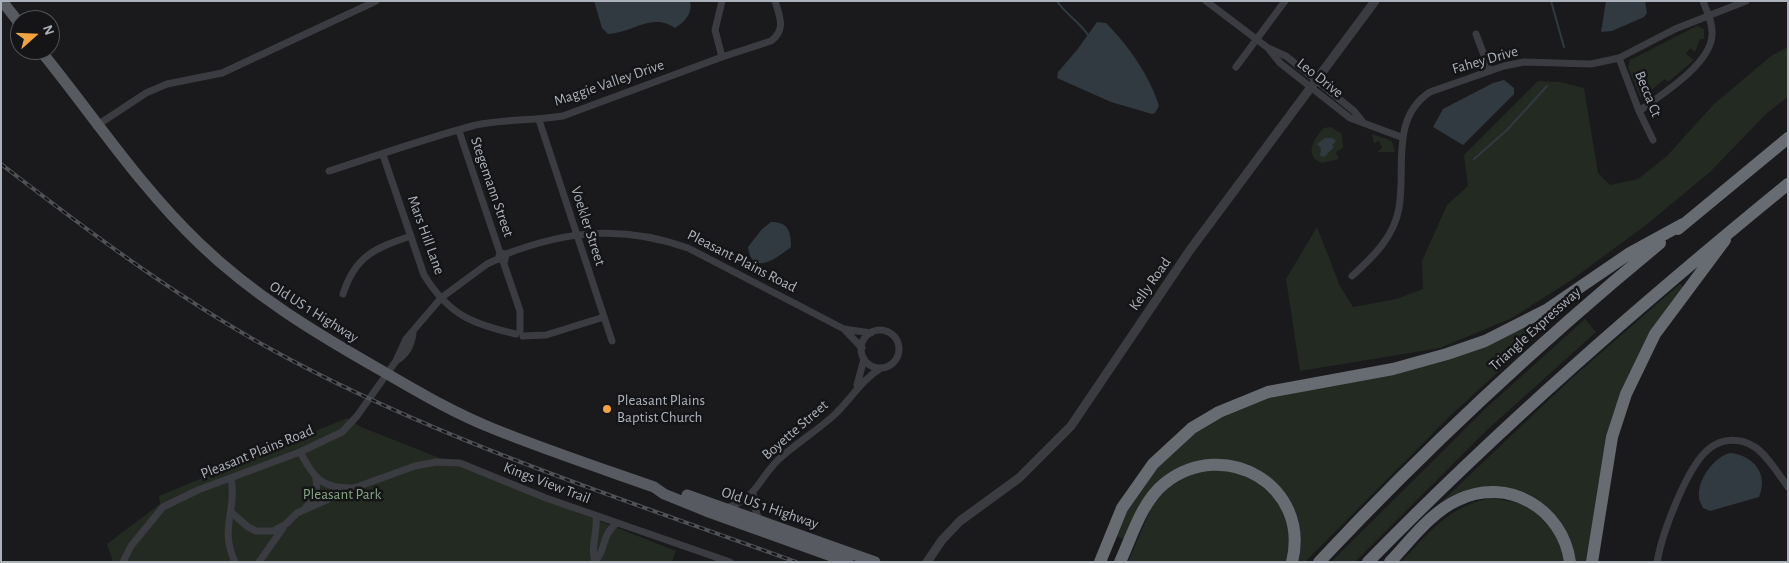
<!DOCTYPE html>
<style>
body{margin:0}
#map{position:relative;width:1789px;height:563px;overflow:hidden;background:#1a1a1c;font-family:"Alegreya Sans",sans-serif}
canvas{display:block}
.frame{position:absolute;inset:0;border:2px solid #acb2bb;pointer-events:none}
.north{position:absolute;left:10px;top:10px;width:50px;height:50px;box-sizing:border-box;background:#151517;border:1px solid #515459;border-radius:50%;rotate:70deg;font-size:14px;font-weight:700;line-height:20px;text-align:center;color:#acb2bb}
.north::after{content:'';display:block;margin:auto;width:18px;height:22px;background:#f0a33e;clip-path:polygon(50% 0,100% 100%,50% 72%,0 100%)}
</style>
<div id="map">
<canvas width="1789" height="563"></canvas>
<div class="frame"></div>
<div class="north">N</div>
</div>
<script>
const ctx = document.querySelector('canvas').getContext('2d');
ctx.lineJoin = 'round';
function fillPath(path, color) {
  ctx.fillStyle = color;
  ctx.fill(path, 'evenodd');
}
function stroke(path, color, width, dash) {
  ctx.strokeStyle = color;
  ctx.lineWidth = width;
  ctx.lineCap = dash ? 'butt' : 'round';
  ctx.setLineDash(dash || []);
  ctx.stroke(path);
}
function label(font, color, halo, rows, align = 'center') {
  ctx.font = font + ' "Alegreya Sans",sans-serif';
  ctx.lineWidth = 5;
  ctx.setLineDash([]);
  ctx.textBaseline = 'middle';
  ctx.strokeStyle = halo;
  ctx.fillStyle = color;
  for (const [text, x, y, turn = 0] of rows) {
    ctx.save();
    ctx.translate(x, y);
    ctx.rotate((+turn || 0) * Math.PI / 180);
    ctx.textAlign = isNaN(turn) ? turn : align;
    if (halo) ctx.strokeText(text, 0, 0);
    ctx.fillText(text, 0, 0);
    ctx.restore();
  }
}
const green = new Path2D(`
 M1697 26 1704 29V39H1700L1695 52 1690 48 1686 54 1694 60 1668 82 1665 79 1649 92 1651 96 1647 98 1640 97 1628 67 1630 60Z
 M1788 47V97L1767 113 1710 172 1646 225 1570 281 1512 318 1440 348 1300 371 1286 279 1317 227 1340 286 1353 307 1396 299 1423 289 1422 261 1447 205 1468 186 1464 155 1538 81 1560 82 1584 88 1598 173 1610 185 1638 179 1667 156 1714 104 1771 56Z
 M1331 127 1342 134 1343 148 1336 152 1339 159 1322 163C1303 156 1314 138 1324 128Z
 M1372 134 1392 141 1395 152H1377L1382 148 1379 141 1374 143Z
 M1680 284 1684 287 1626 387 1589 562H1574L1573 552 1518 491 1440 506 1439 504 1572 378Z
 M1569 301 1571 303 1559 316 1449 417 1305 562H1297L1293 512 1245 464 1174 471 1126 540 1114 535 1122 518 1147 478 1201 427 1252 401 1417 367Z
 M1585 319 1596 332 1487 430 1355 562H1331L1485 409Z
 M347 418 361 427 676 551 672 562H113L107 544 160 504 159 496Z
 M1209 467 1243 472 1278 500 1291 532 1288 562H1128L1154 501 1178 478Z
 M1492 498 1529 505 1556 529 1567 562H1401C1430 532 1449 505 1492 498Z`);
const water = new Path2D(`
 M594 1H690C693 13 685 22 675 28 651 12 633 33 608 34L602 28Z
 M1606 1H1645L1647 13 1644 17 1612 31 1601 32Z
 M1097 22 1106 23C1128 45 1150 76 1159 106L1155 113 1152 114 1111 102 1057 78 1058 72 1077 50Z
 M1504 80 1514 88V94L1463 145 1433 127 1443 109 1493 83Z
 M1325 138H1332L1336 141 1332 145 1334 147 1324 157 1320 156 1321 148 1317 144Z
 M771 222C789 222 791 232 791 247 778 257 752 278 748 247L762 229Z
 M1730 453C1753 455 1769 474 1759 497L1710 511 1703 508C1702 505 1699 501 1699 497 1697 480 1714 457 1730 453Z`);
const stream = new Path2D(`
 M1057 1C1066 15 1080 22 1088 35
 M1551 1 1564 47
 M1474 159 1507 130 1547 86`);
const minor = new Path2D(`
 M722 1 715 30 722 57
 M1206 1 1268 48 1280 63 1350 118 1401 137
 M1476 34 1490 71
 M1268 48 1286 56 1354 111 1362 121
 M1619 58 1639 111 1653 140
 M1236 67 1285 1
 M1639 111C1661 95 1711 64 1712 35 1713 23 1707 12 1703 1
 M539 120 612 341
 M96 126 146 93 167 84 222 73 376 1
 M459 131 500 253
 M383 155 424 275C449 315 472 324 516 334
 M329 171C376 156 424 139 472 126 501 119 532 121 563 116L722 57 771 41C786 30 780 17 775 1
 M506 254C569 230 624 225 688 248L844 329 871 333
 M503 261 520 311V331
 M1352 276C1373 257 1394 237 1399 208 1406 168 1390 118 1430 92L1504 66 1524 62 1591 64 1619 58 1675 29 1746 1
 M343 294C355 256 375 248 411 236
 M844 329 862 348
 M861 349a19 19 0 1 1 38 0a19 19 0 1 1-38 0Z
 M523 336 546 335 604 317
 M396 361C407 354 411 346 413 334
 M857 385 864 359
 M300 452C314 477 320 488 351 488
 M231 478C237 511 219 528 235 562
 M753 493 754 505 759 520
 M306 507C315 498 318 491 316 479
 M726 508C757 498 757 481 778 460 795 444 815 432 832 417 850 401 860 381 881 368
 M232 513 248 527 256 531H273L286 524 297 513 354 488 415 466 436 462 460 463 546 498 730 562
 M595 561C607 550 600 536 617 523
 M123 562 131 546 163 507 198 490 300 452 342 432 357 416 396 361 406 339 441 298 487 264 498 259 505 260 506 254 500 253 498 259
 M259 562 283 528
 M595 562C590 547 598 532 596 516
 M1657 562C1662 534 1687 465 1710 448 1723 438 1740 438 1753 446 1765 452 1780 476 1788 487`);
const tertiary = new Path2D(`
 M927 562 942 540 960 521 1019 478 1071 426 1190 250 1375 1`);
const primary = new Path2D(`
 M2 1 20 24
 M40 50C93 115 139 186 200 244 253 295 314 332 377 368 415 390 453 413 494 429 546 450 600 468 654 487L664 494 706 511 848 562
 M687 495 875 562`);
const motorway = new Path2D(`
 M1678 229 1788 138
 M1100 562 1122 508 1153 464 1192 428 1219 412 1268 392 1393 369 1447 354 1485 341 1548 309 1630 253 1683 224
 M1120 562C1132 536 1142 501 1165 483 1225 436 1311 486 1292 562
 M1319 562C1426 448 1540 342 1660 243
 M1368 562C1501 426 1641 304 1788 184
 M1390 562C1410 541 1431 512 1458 500 1508 476 1563 509 1570 562
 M1592 562 1612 437 1626 394 1655 334 1725 240`);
const rail = new Path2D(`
 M1 164C93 235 188 306 291 360 452 445 626 500 796 562`);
const markers = [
 [607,409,5,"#f0a33e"]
];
const streetNames = [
 ["Fahey Drive",1485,60,-16],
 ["Leo Drive",1320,78,38],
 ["Maggie Valley Drive",609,83,-19],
 ["Becca Ct",1648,94,68],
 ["Stegemann Street",492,187,71],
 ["Voekler Street",588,226,72],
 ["Mars Hill Lane",426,235,70],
 ["Pleasant Plains Road",742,261,27],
 ["Kelly Road",1150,284,-55],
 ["Old US 1 Highway",314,312,32],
 ["Triangle Expressway",1535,329,-42],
 ["Boyette Street",795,430,-41],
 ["Pleasant Plains Road",257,452,-22],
 ["Kings View Trail",547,483,21],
 ["Old US 1 Highway",770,508,19]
];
const poiNames = [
 ["Pleasant Plains",617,400],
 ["Baptist Church",617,417]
];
const parkNames = [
 ["Pleasant Park",342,494]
];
fillPath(green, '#222a22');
fillPath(water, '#303a40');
stroke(stream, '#303a40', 2);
stroke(minor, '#3b3c41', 7);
stroke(tertiary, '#3b3c41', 9);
stroke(primary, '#575a60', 11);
stroke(motorway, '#676b72', 12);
stroke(rail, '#4e5156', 4);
stroke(rail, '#151517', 2, [5.5]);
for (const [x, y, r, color] of markers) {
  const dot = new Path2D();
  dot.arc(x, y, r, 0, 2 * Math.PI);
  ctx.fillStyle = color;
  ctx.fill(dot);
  stroke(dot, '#151517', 2);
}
label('15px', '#acb2bb', '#151517', streetNames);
label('15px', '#acb2bb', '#151517', poiNames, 'left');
label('15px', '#85a684', '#151517', parkNames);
</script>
